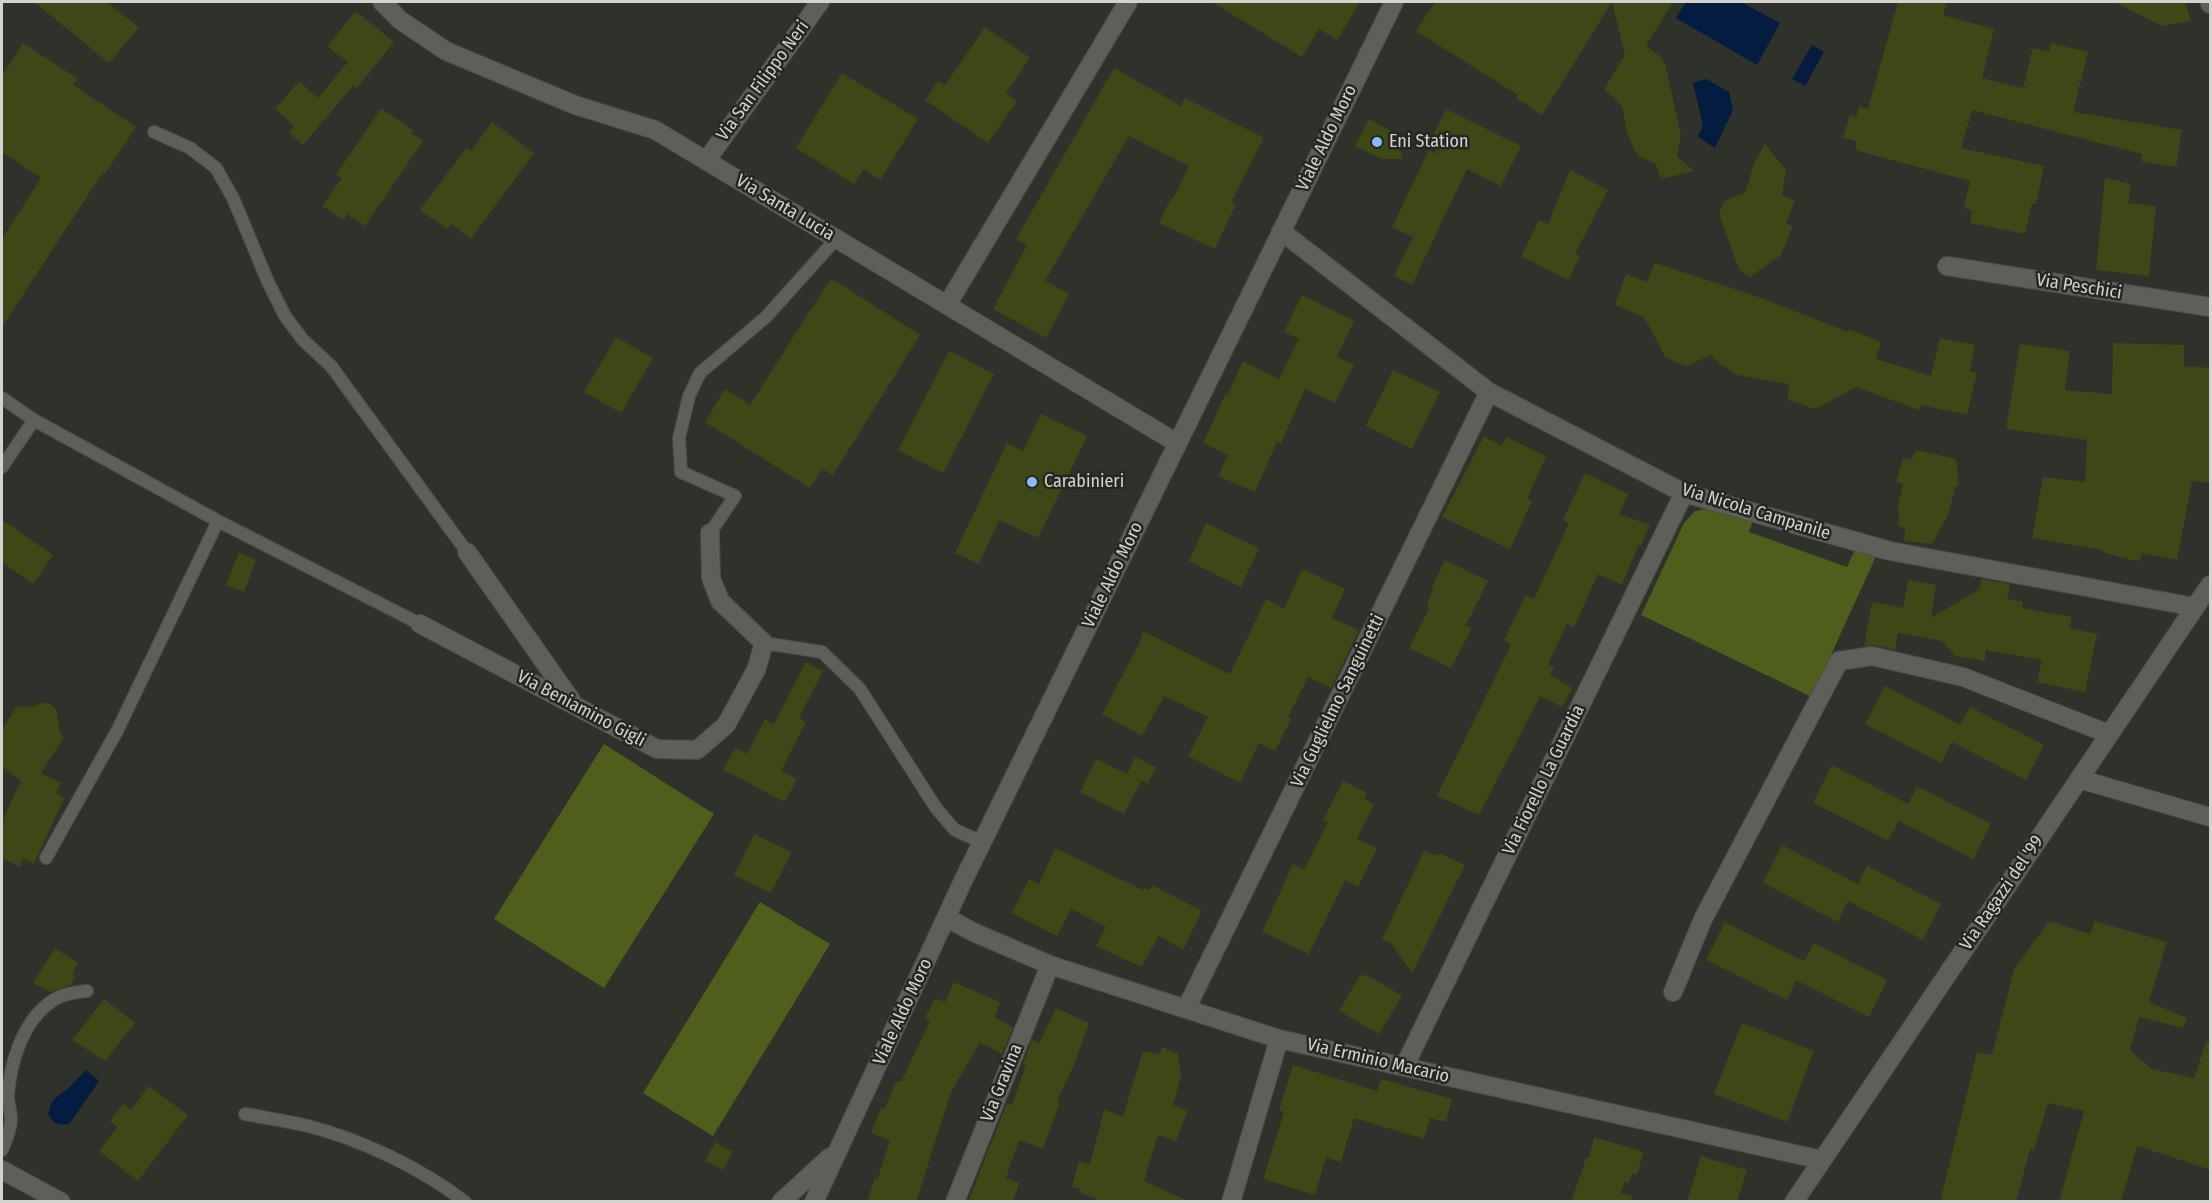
<!DOCTYPE html>
<style>
body{margin:0}
#map{position:relative;width:2212px;height:1203px;overflow:hidden;background:#2f312b;font-family:"Fira Sans Condensed",sans-serif}
canvas{display:block}
.frame{position:absolute;inset:0;border:3px solid #d2d3cf;pointer-events:none}
</style>
<div id="map">
<canvas width="2212" height="1203"></canvas>
<div class="frame"></div>
</div>
<script>
const ctx = document.querySelector('canvas').getContext('2d');
ctx.lineJoin = 'round';
function fillPath(path, color) {
  ctx.fillStyle = color;
  ctx.fill(path, 'evenodd');
}
function stroke(path, color, width, dash) {
  ctx.strokeStyle = color;
  ctx.lineWidth = width;
  ctx.lineCap = dash ? 'butt' : 'round';
  ctx.setLineDash(dash || []);
  ctx.stroke(path);
}
function label(font, color, halo, rows, align = 'center') {
  ctx.font = font + ' "Fira Sans Condensed",sans-serif';
  ctx.lineWidth = 5;
  ctx.setLineDash([]);
  ctx.textBaseline = 'middle';
  ctx.strokeStyle = halo;
  ctx.fillStyle = color;
  for (const [text, x, y, turn = 0] of rows) {
    ctx.save();
    ctx.translate(x, y);
    ctx.rotate((+turn || 0) * Math.PI / 180);
    ctx.textAlign = isNaN(turn) ? turn : align;
    if (halo) ctx.strokeText(text, 0, 0);
    ctx.fillText(text, 0, 0);
    ctx.restore();
  }
}
const green = new Path2D(`
 M1708 508 1753 520 1749 532 1847 567 1856 548 1876 556 1812 697 1641 615 1684 523 1695 511Z
 M604 744 714 814 604 988 494 919Z
 M760 902 830 944 713 1136 643 1093Z`);
const water = new Path2D(`
 M1686 2H1741L1780 23 1757 65 1676 18Z
 M1812 45 1824 52 1805 86 1792 79Z
 M1706 79 1729 92 1733 110 1715 148 1698 137 1703 125 1693 83Z
 M86 1070 99 1081 70 1123C59 1127 54 1124 48 1114L51 1104 55 1098 69 1088Z`);
const building = new Path2D(`
 M34 2H107L139 27 109 63Z
 M1212 2H1360L1337 40 1319 29 1302 57Z
 M1435 2H1612L1542 115 1516 98 1518 95 1416 31Z
 M1612 2H1673L1646 46 1660 56 1665 64 1681 135 1677 156 1694 171 1661 179 1656 164 1640 157 1635 151 1627 133 1622 106 1604 89 1625 55Z
 M1898 2H1947L1943 15 1994 29 1982 78 2023 88 2033 48 2049 52 2051 43 2088 52 2073 112 2182 130 2176 167 2141 161 2142 154 1972 110 1961 148 2044 166 2036 204 2032 203 2025 234 1970 223 1972 210 1964 208 1970 181 1855 150 1857 141 1843 138 1850 115 1856 117 1859 106 1868 109Z
 M2114 2H2185L2191 21 2162 26Z
 M356 11 394 42 356 89 353 86 303 145 289 133 294 126 275 109 299 81 318 98 348 62 327 46Z
 M985 27 1030 58 1006 93 1017 101 988 143 925 100 938 81 945 85Z
 M23 43 78 79 73 85 136 127 105 174 103 172 2 327V239L41 178 2 152V76Z
 M1114 68 1181 106 1185 98 1264 138 1231 202 1236 204 1215 249 1159 223 1171 198 1173 199 1189 166 1129 136 1045 281 1069 294 1046 338 993 309 1027 245 1016 239Z
 M842 73 918 119 880 180 864 169 854 184 796 148Z
 M381 108 413 130 411 133 423 141 365 226 347 214 344 220 322 206 342 178 336 175Z
 M1446 109 1521 146 1501 186 1467 169 1412 285 1394 276 1413 237 1392 227 1429 150 1437 154 1432 138Z
 M1369 119 1395 133 1403 159H1382L1355 146Z
 M492 122 534 153 471 239 451 224 447 229 420 210 467 147 471 151Z
 M1765 144 1786 170 1782 195 1795 200 1786 224 1793 226 1781 255 1750 277 1739 270 1719 214 1724 201 1745 193 1755 161Z
 M1570 170 1608 190 1575 254 1580 256 1568 280 1521 256 1539 220 1548 224Z
 M2105 178 2131 184 2128 203 2156 206 2149 276 2096 270Z
 M1655 263 1756 296 1848 332 1849 329 1881 342 1876 359 1931 376 1940 338 1975 345 1970 371 1977 373 1967 415 1921 405 1919 410 1856 387 1815 409 1788 400 1789 384 1737 375 1721 365 1711 355 1686 366 1666 358 1644 317 1615 305 1626 274 1647 282Z
 M831 278 920 335 833 475 822 469 810 488 705 422 725 389 750 405Z
 M1302 295 1354 321 1337 357 1354 365 1335 403 1305 389 1281 444 1277 442 1255 492 1218 476 1228 455 1203 443 1226 393 1228 394 1243 361 1279 379 1299 339 1284 332Z
 M616 337 653 358 621 413 584 392Z
 M2113 343 2184 345V366L2211 368V483L2192 481 2177 560 2142 553 2140 561 2131 560 2102 552V550L2032 538 2043 477 2085 482 2087 440 2006 429 2020 344 2070 351 2065 390 2112 394Z
 M949 351 994 374 943 473 898 450Z
 M1393 370 1440 392 1412 449 1366 426Z
 M1041 414 1087 436 1038 538 999 520 979 564 955 553 1007 443 1023 451Z
 M1484 436 1502 446 1507 437 1546 456 1527 499 1532 501 1510 549 1442 517Z
 M1917 450 1956 459 1959 486H1956L1948 515 1932 544 1904 541 1905 528 1899 526 1898 505 1903 484 1896 482 1903 458 1911 460Z
 M1585 473 1628 494 1619 514 1650 525 1641 545 1639 544 1622 585 1598 574 1574 627 1567 624 1548 664 1554 667 1550 675 1572 688 1562 707 1540 696 1479 815 1437 796 1511 645 1504 640 1526 595 1534 599 1569 523 1563 520Z
 M2 520 53 555 33 584 2 562Z
 M1206 523 1259 548 1241 587 1189 561Z
 M239 552 256 560 244 592 226 585Z
 M1445 560 1488 581 1466 625 1472 628 1451 668 1409 648 1429 608 1427 603 1433 590 1431 589Z
 M1302 569 1345 589 1332 618 1359 630 1331 688 1308 677 1288 717 1291 719 1275 751 1259 743 1240 783 1188 756 1208 717 1164 696 1142 736 1102 714 1139 644 1143 631 1230 674 1266 599 1284 609Z
 M1981 579 2010 584 2007 599 2023 602 2022 608 2072 617 2069 628 2097 634 2085 692 2037 682 2042 660 1986 650 1985 661 1955 656 1942 641 1898 633 1895 650 1874 645 1864 646 1872 602 1903 608 1908 580 1936 585 1931 618 1980 589Z
 M806 662 823 671 799 718 806 722 781 771 797 779 785 802 723 770 735 748 747 754 765 719 774 724Z
 M1885 686 1960 725 1970 707 2044 745 2026 780 1952 742 1941 763 1865 724Z
 M43 703H50L56 710 59 725V730L64 737 41 773 61 783 56 793 64 798 34 864 23 858 20 867 2 858V821L21 781 2 767V730L16 707 24 706 28 708Z
 M1135 757 1156 767 1148 784 1131 776 1141 781 1124 814 1080 792 1096 759 1127 774Z
 M1832 765 1908 804 1917 786 1991 824 1973 859 1899 821 1888 841 1813 803Z
 M1343 781 1367 793 1364 799 1374 805 1357 839 1377 848 1358 887 1345 880 1309 954 1262 932 1293 864 1304 870 1328 822 1323 820Z
 M754 834 792 852 771 893 734 875Z
 M1782 845 1858 884 1867 866 1941 904 1923 940 1848 901 1838 922 1763 883Z
 M1055 848 1143 890 1144 888 1149 890 1152 885 1202 911 1183 950 1159 936 1141 967 1096 946 1106 927 1071 909 1057 936 1012 913 1029 879 1039 884Z
 M1424 851 1434 855 1441 854 1465 865 1412 973 1391 943 1382 939Z
 M2049 921 2090 934 2095 921 2167 942 2149 1002 2187 1018 2183 1028 2139 1017 2130 1050 2152 1069 2194 1078 2206 1041 2211 1042V1170L2137 1146 2121 1202H2059L2084 1111 2048 1103 2034 1150 2030 1149 2016 1202H1940L1977 1052 1992 1055 2014 969Z
 M1725 922 1804 961 1814 943 1887 980 1869 1017 1796 980 1787 1000 1706 960Z
 M55 948 78 963 72 974 75 976 71 985 51 992 33 983Z
 M1365 974 1402 996 1379 1034 1339 1011 1360 975 1363 977Z
 M954 982 1000 1002 995 1017 1013 1028 1002 1054 980 1042 951 1092 916 1202H867L875 1177 878 1178 890 1140 871 1133 881 1108H885L896 1081 901 1082 930 1021 925 1018 935 998 945 1002Z
 M104 999 135 1023 105 1061 72 1040Z
 M1056 1008 1089 1023 1074 1065 1057 1101 1060 1102 1043 1149 1019 1140 1006 1178 1019 1183 1013 1202H968L1007 1103 1012 1105 1026 1065 1023 1064 1032 1039 1039 1044Z
 M1742 1023 1814 1051 1787 1122 1714 1094Z
 M1162 1047 1178 1054 1181 1076 1173 1105 1188 1110 1176 1141 1158 1135 1144 1181 1190 1202H1104L1079 1192 1080 1189 1072 1186 1079 1161 1090 1164 1104 1110 1123 1116 1143 1051 1160 1055Z
 M1293 1065 1377 1091 1381 1079 1452 1099 1446 1122 1430 1118 1424 1139 1354 1118 1341 1162 1326 1157 1315 1195 1263 1179 1284 1112 1279 1110Z
 M149 1086 188 1115 138 1181 99 1151 117 1127 110 1121 123 1103 131 1110Z
 M1594 1137 1644 1152 1637 1174H1632L1629 1184 1624 1182 1621 1193 1632 1196 1631 1202H1571L1586 1158H1589Z
 M715 1142 733 1152 723 1170 705 1161Z
 M1701 1156 1747 1170 1737 1202H1687Z`);
const lane = new Path2D(`
 M154 132 190 148 216 168 233 198 268 282 285 316 303 340 331 366 467 552
 M2 398 34 420 218 521 420 624
 M2 467 34 420
 M710 533 735 496 681 472 679 438 689 396 700 373 766 317 836 239
 M764 643 822 652 860 689 936 808 955 830 982 842
 M46 858 117 731 218 521
 M245 1114C266 1118 288 1121 308 1126 360 1139 423 1169 465 1202
 M2 1150C6 1141 11 1129 11 1119 11 1111 8 1104 8 1096 10 1064 22 1024 48 1004 58 995 74 992 87 991`);
const street = new Path2D(`
 M382 2 400 20 446 51 575 105 655 130 1177 443
 M2210 2V4
 M706 161 820 2
 M1281 231 1489 392 1684 493 1890 551 2195 607
 M1947 266 2210 307
 M947 305 1128 2
 M467 552 571 700
 M420 624 657 749 697 750 726 725 756 670 764 643 720 601 711 578 710 533
 M2079 779 2210 817
 M947 918 973 932 1050 965 1279 1039 1822 1160
 M1673 992 1703 919 1839 661 1872 656 1963 677 2109 734
 M1186 1009 1489 392
 M1404 1067 1684 493
 M2 1170 61 1202
 M955 1202 1050 965
 M1231 1202 1279 1039
 M1794 1202 2210 585`);
const secondary = new Path2D(`
 M781 1202 830 1157
 M814 1202 963 881 1394 2`);
const markers = [
 [1377,142,6,"#8bb9fc"],
 [1032,482,6,"#8bb9fc"]
];
const streetNames = [
 ["Via San Filippo Neri",763,81,-54],
 ["Viale Aldo Moro",1327,138,-64],
 ["Via Santa Lucia",785,208,31],
 ["Via Peschici",2079,287,9],
 ["Via Nicola Campanile",1756,512,17],
 ["Viale Aldo Moro",1113,575,-64],
 ["Via Guglielmo Sanguinetti",1338,701,-64],
 ["Via Beniamino Gigli",581,709,28],
 ["Via Fiorello La Guardia",1544,780,-64],
 ["Via Ragazzi del '99",2002,893,-56],
 ["Viale Aldo Moro",903,1012,-65],
 ["Via Erminio Macario",1378,1061,13],
 ["Via Gravina",1002,1083,-68]
];
const poiNames = [
 ["Eni Station",1389,142],
 ["Carabinieri",1044,482]
];
fillPath(green, '#505e1c');
fillPath(water, '#041c3f');
fillPath(building, '#3d4816');
stroke(lane, '#4b4d48', 14);
stroke(street, '#4b4d48', 20);
stroke(secondary, '#4b4d48', 20);
stroke(lane, '#5d5f58', 12);
stroke(street, '#5d5f58', 18);
stroke(secondary, '#5d5f58', 18);
for (const [x, y, r, color] of markers) {
  const dot = new Path2D();
  dot.arc(x, y, r, 0, 2 * Math.PI);
  ctx.fillStyle = color;
  ctx.fill(dot);
  stroke(dot, '#252721', 2);
}
label('18px', '#d2d3cf', '#252721', streetNames);
label('18px', '#d2d3cf', '#252721', poiNames, 'left');
</script>
